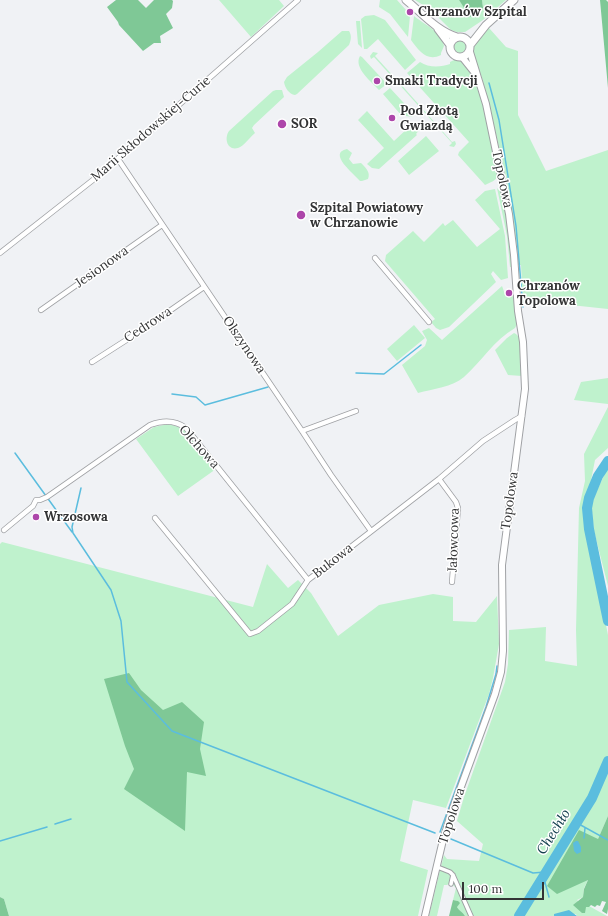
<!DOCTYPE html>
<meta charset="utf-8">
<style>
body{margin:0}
#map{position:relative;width:608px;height:916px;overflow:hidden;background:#f0f2f5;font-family:Lora,serif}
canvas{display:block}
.scale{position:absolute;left:462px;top:882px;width:82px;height:18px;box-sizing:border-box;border:2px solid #333435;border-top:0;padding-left:5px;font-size:12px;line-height:14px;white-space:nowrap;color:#333435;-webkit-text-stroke:3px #fff;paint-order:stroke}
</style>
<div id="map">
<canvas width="608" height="916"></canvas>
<div class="scale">100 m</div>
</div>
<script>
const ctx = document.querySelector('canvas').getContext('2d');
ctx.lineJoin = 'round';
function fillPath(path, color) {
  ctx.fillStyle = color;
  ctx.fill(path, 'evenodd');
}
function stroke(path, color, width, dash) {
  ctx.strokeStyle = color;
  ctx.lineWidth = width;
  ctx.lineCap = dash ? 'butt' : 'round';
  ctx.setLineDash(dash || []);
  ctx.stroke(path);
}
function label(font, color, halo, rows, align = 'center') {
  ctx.font = font + ' Lora,serif';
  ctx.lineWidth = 3;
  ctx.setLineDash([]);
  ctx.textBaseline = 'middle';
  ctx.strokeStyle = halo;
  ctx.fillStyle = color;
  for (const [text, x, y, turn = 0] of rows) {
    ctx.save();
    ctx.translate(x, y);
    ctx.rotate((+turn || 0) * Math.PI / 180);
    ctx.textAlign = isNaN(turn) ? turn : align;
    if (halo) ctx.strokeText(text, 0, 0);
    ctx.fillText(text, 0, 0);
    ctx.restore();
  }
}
const green = new Path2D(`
 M219 0H279L284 6 251 37Z
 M380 0H397L406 10 405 12 410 16 408 37 390 14 379 7Z
 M415 0H459L471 16 483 8 482 0H506L483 20 465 32H457L451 30 427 6 426 7Z
 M374 15 385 20 416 60 405 70 378 39 367 49H364L361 19 365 16Z
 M414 16C425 25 441 31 444 46L441 53V55C427 62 419 51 411 40Z
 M356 21H360L362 48 358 44Z
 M489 28 506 47 518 51V115L546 171 608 150V309L580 306 523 304 521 265H518V255L507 183 489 103 482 78 473 53 474 46Z
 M342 31H349C352 36 351 40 349 45L297 94 295 95C289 94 285 88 284 82L287 77 318 52Z
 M454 47a6 6 0 1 1 12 0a6 6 0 1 1-12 0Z
 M373 52 378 53 375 56 395 78 394 79 374 57 371 59 370 56Z
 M360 56 362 57 387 84 379 90C372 82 353 68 360 56Z
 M454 60 462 61 475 80 481 95 498 175C496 181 491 182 485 185L458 155 459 152 469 142 407 73 420 62C429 68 441 67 450 64V62Z
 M398 81 452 142 455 141 456 144 454 147 449 146 452 143 397 82Z
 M390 88 414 114 413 115 412 117 401 115 383 94Z
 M276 90H282L284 97 254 125 252 128 255 133C250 137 244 146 238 148 227 151 224 138 229 131L273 91Z
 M367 111 394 141 409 127 405 122 417 123 421 125V128L416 134 417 135 379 169 372 168 367 164 384 148 358 120Z
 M426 136 439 151 409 175 398 161Z
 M347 149 352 153 349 159 353 164 361 163C365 167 371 172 368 179L362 181H360C354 174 327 153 347 149Z
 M497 188 502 193 506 214 512 267H510L507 236Z
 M495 189 505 236 508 278 501 280 493 271 491 274 496 282 449 327 440 330 436 328 431 322 435 319 385 261 386 255 413 231 424 242 443 223 445 226 453 220 477 247 500 229 475 200 485 191Z
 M502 286 506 297 514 296 517 324 515 328C494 340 482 361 464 377 452 387 433 389 418 393L402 365 425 346 427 340 422 331 429 328 442 340Z
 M414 325 425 338 397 361 387 349Z
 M514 333 516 334 519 337 522 376 508 375 495 350 507 338Z
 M608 378V404L574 400 581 382Z
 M608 407V448L595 460 585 511 587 532 608 635V756L596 785 517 916H473L456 876 451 871 441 867 444 855 447 859 479 861 483 844 457 821 464 797 505 682 508 664 509 630 546 627 545 661 577 666 576 630 579 508 585 481 584 454Z
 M169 424 184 429 216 469 178 496 136 439 154 427Z
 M608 467V586L594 531 591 503Z
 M2 542 253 607 267 564 288 588 298 580 311 593 338 636 379 605 433 594 453 597V621L476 622 497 596 499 644 493 678 489 694 446 808 413 800 400 861 428 870 418 916H9L4 899 0 897V544Z
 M608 767V816L598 839 588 880 584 888 583 897 577 900 585 907 589 906 607 916H577L576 914H554V916H520L595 795Z
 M440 870 446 871 451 877 450 883 447 885H444L437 916H429Z
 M454 878 470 916H465C463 912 459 911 457 907L458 901 453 900 456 888 453 885Z`);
const forest = new Path2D(`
 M116 0H138L146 8 154 0H172L173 1 172 8 166 14 173 28 160 36 161 43H154L143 51 119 25 118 22 107 7Z
 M459 0H482L483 8 470 17Z
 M600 0H606L608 2V88Z
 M129 673 141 690 163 710 182 702 204 722 200 749 206 776 187 772 185 831 124 789 134 769 125 746 104 679Z
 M608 816V909L607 914 602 911 606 902 602 901 600 906 597 905 595 907 591 905 589 907H586L585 913H582L573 905 583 897 584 889 588 880 557 894 547 886 579 830 598 839Z
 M0 897 4 899 9 916H0Z
 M453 900 458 901 460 903 457 907C459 911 463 912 465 916H449Z`);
const water = new Path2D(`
 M576 841H578L581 847V852L577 854 574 851 573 843Z
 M569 910 577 916H554V914Z`);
const stream = new Path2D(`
 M489 83 499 120 516 226 523 307
 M356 373 384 374 421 345
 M172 394 196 397 205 405 268 387
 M15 453 72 532
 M81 488 72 527 73 533 111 590 121 621 127 682 172 731 435 833
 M594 565 596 566
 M597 567 600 568
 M577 823 608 840
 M55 824 71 819
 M440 832 486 707 496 674 497 666
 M584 838 585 828
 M451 839 533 873 545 872
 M0 841 47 827
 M543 875 549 897
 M522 911 524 914`);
const river = new Path2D(`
 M608 461 598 476 589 498 587 508 589 529 608 621
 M519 916 592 798 608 761`);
const pedestrian = new Path2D(`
 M440 868 450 872 453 875 471 916
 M451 884 453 875`);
const minor = new Path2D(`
 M118 159 302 431 331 475 371 531
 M0 253 98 176 298 0
 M375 258 429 322
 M41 310 162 225
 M92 362 142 330 204 287
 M302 431 356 411
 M439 479 456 502 458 508 452 582
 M155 518 250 634 258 631 292 604 308 580 439 479 483 441 515 420 522 416
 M4 530 33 506 36 500H40L47 497 150 425C163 420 175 420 186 428L308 580`);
const tertiary = new Path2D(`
 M462 57 474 72
 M425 916 443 840 451 814 495 694 501 672 503 651 502 565 525 389 523 342 518 311 514 255 509 214 486 104 470 52`);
const secondary = new Path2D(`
 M406 0C422 13 437 31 457 37
 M438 29 450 45
 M450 47a10 10 0 1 1 20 0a10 10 0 1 1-20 0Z
 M471 44 486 25 514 0`);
const markers = [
 [410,12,4,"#ad46aa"],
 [377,81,4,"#ad46aa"],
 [392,118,4,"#ad46aa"],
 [282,124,5,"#ad46aa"],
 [301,215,5,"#ad46aa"],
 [509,293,4,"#ad46aa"],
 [36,517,4,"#ad46aa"]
];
const poiNames = [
 ["Chrzanów Szpital",418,12],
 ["Smaki Tradycji",385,81],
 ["Pod Złotą",400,111],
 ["Gwiazdą",400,126],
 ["SOR",291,124],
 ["Szpital Powiatowy",310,208],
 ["w Chrzanowie",310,223],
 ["Chrzanów",517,286],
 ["Topolowa",517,301],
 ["Wrzosowa",44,517]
];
const streetNames = [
 ["Marii Skłodowskiej-Curie",151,129,-41],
 ["Topolowa",502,179,78],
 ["Jesionowa",102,267,-35],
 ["Cedrowa",148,325,-33],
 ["Olszynowa",244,345,56],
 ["Olchowa",199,447,48],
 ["Topolowa",510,501,-82],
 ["Jałowcowa",454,540,-88],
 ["Bukowa",333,561,-38],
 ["Topolowa",452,816,-72]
];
const waterNames = [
 ["Chechło",554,832,-58]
];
fillPath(green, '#bff2cd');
fillPath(forest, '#7fc896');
fillPath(water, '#5bbdde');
stroke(stream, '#5bbdde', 1.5);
stroke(river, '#5bbdde', 10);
stroke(pedestrian, '#9fa1a4', 5.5);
stroke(minor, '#9fa1a4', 6);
stroke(tertiary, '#9fa1a4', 8);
stroke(secondary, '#9fa1a4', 9);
stroke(pedestrian, '#fff', 3.5);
stroke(minor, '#fff', 4.5);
stroke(tertiary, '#fff', 6);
stroke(secondary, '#fff', 7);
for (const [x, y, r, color] of markers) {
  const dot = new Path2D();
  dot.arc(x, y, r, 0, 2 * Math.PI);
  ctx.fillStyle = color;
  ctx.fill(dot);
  stroke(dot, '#fff', 1.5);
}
label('bold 13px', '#333435', '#fff', poiNames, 'left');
label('13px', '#333435', '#fff', streetNames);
label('italic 14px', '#14404e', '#fff', waterNames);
</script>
